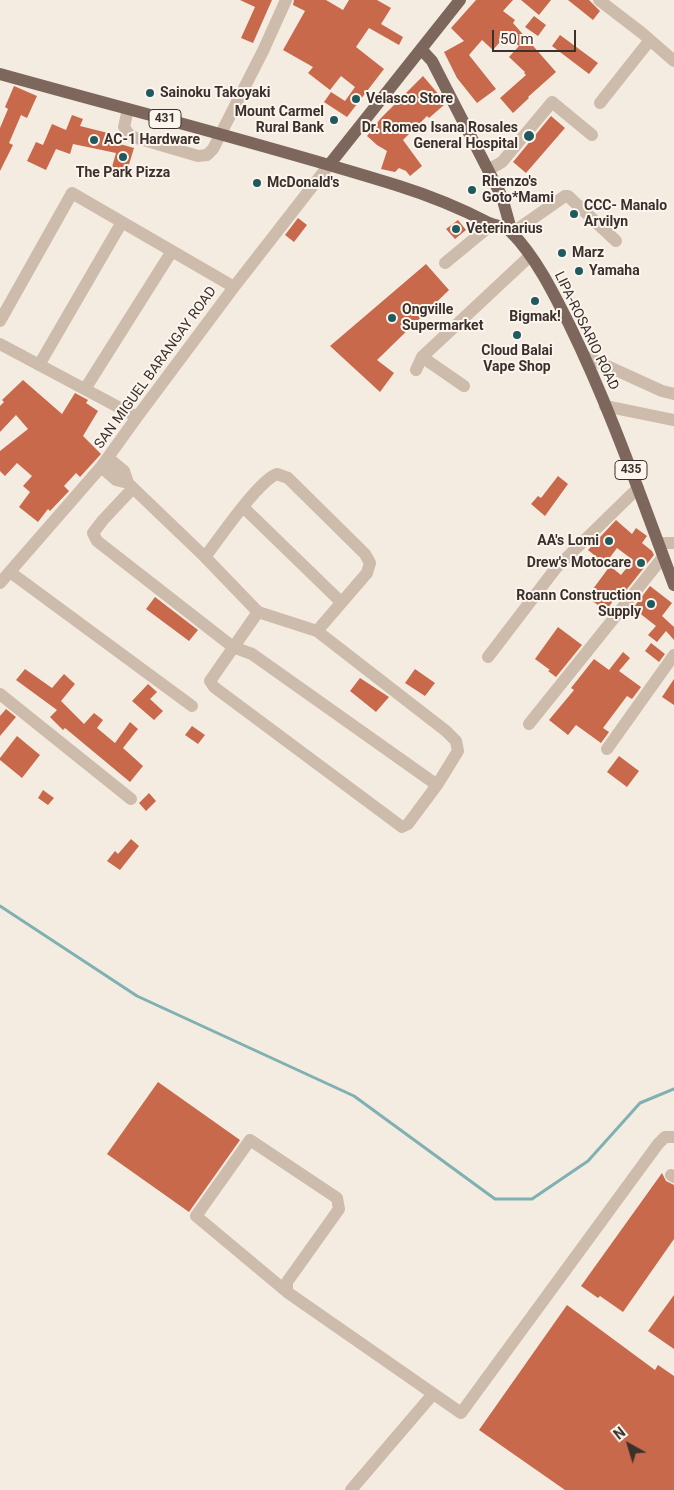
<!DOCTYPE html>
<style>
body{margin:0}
#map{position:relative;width:674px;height:1490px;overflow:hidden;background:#f4ebe1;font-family:Roboto,sans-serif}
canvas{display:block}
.north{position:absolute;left:604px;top:1420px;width:50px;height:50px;-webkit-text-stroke:4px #fbf5ee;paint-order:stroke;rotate:321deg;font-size:14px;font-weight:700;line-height:20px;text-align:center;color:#3b302b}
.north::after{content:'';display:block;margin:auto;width:18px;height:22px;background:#3b302b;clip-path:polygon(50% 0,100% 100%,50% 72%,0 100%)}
.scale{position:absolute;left:492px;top:30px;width:84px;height:22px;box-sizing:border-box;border:2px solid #3b302b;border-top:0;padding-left:6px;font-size:15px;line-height:18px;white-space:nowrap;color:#3b302b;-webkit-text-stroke:4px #fbf5ee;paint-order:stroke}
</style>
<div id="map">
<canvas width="674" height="1490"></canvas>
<div class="north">N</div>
<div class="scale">50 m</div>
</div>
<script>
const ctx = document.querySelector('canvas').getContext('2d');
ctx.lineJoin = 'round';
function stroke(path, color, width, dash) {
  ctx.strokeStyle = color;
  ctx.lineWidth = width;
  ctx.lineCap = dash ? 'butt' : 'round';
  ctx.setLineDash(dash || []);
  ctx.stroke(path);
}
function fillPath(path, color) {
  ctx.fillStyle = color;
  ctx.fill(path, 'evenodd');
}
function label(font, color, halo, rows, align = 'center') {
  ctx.font = font + ' Roboto,sans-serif';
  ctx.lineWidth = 4;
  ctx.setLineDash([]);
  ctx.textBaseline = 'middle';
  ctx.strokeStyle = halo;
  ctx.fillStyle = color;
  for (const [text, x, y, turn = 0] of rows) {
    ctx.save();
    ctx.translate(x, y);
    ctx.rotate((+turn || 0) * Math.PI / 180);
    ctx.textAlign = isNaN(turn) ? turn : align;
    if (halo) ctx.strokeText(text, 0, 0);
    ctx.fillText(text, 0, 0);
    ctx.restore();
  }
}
const stream = new Path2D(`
 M0 906 137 996 354 1096 495 1199H532L588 1161 640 1103 674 1089`);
const building = new Path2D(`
 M240 0H272L253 43 241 38 255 7Z
 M294 0H326L343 10 349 0H377L391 8 381 24 403 37 399 45 369 28 356 47 384 69 347 117 324 102 331 92 345 101 355 87 341 76 330 90 308 73 313 67 283 50 305 11 293 5Z
 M476 0H513L503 11 515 20 513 23 556 72 528 97 529 98 513 113 500 98 526 75 524 73 525 72 509 57 519 46 506 35 493 50 482 40 469 55 496 89 477 103 457 78 444 52 464 41 451 28Z
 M521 0H551L539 15Z
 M568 0H589L600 11 593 20Z
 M534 16 546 25 538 36 525 27Z
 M560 35 598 63 589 74 552 46Z
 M423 76 440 96 438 98 444 105 429 118 427 116 403 140 422 166 410 176 406 171 399 168 395 172 381 169 387 151 377 145 367 136 381 118Z
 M14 86 37 96 27 118 21 115 9 143 13 145 0 171V128L8 109 5 107Z
 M72 115 83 119 80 126 108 133 106 140 134 148 127 171 112 167 116 153 73 144 70 154 56 149 46 170 27 161 36 142 43 145 52 124 66 130Z
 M551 116 565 128 526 173 513 162Z
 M298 218 307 225 294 242 285 235Z
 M458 220 466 230 455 239 446 229Z
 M426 264 449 290 377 360 394 373 380 392 330 346Z
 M23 380 62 414 75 393 88 400 86 403 98 411 83 436 101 454 80 477 76 473 64 486 69 491 50 511 48 509 38 522 19 507 30 492 23 486 32 476 17 463 5 476 0 471V451L28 429 16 415 0 432V406L4 402 2 400Z
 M558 476 568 484 545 516 531 504 538 496 541 498Z
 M616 520 632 534 636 528 647 536 642 543 652 551 654 555 620 598 617 595 606 611 587 597 610 566 621 575 633 560 617 548 605 564 588 550Z
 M650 586 672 603 662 616 674 627V640L666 631 657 642 648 635 656 626 633 608Z
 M155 597 198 630 189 641 146 609Z
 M558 627 582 645 556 677 548 671 550 670 535 659Z
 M651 643 665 654 659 662 645 651Z
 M623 652 630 658 619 671 641 687 632 699 627 696 603 728 609 732 601 743 576 725 568 735 549 720 574 690 571 688 594 659 609 670Z
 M25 669 52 688 64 674 75 684 61 701 84 724 94 713 103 720 97 728 115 743 130 722 138 729 123 748 143 766 130 782 65 728 63 730 50 717 57 710 16 680Z
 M415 669 435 683 425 696 405 683Z
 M360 678 389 697 376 712 350 691Z
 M674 679V705L662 697Z
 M148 684 157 692 150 699 163 711 154 720 132 701Z
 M6 709 16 717 0 736V716Z
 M192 726 205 735 198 744 185 735Z
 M17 736 40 755 22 778 0 760V758Z
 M619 756 639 771 627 787 607 772Z
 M43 790 54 798 48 805 38 798Z
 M149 793 156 801 146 811 139 803Z
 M131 839 139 846 120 870 107 861 115 851 118 854Z
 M158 1082 240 1140 189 1212 107 1154Z
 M662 1173 666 1181 674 1185V1239L623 1312 600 1296 598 1298 581 1286Z
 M674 1295V1349L648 1331Z
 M567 1305 655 1370 658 1365 674 1376V1490H565L479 1430Z`);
const minor = new Path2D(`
 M599 0 642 33 674 61
 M600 103 650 40
 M128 109 124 127 130 136 198 156 207 155 213 149 263 51 286 0
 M488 170 502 162 552 102 592 135
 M512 233 565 196H568L616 241
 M445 263 485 230 490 223
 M0 321 72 193 234 287
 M0 344 137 417
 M585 356 662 391 674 394
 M422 357 464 386
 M39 365 122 222
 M416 370 422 357 530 256
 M85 389 172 251
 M605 406 674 420
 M108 458 124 471 128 483 133 488 205 557 258 612 317 631 446 731 456 741 458 751 437 785 408 824 402 827 214 687 210 681 258 612
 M101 467 116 480 128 483
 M133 488 103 520 93 533 97 541 233 647 252 654 437 785
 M243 507 341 602
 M658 543H674
 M205 557C219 539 258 481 277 474L288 478 365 554 370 563 367 573 317 631
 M10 572 192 706
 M0 583 101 467 137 417 234 287 329 165
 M488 657 556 568 638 488
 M0 694 131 799
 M529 724 663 557
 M607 749 674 655
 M671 1175 674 1177
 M287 1292V1282L339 1209 337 1198 250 1140 196 1216 287 1292 461 1413 658 1144 665 1137H674
 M351 1490 433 1394`);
const major = new Path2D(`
 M421 49 432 61 502 197 512 233
 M0 74C133 111 267 145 399 186 431 196 460 208 489 223 497 226 505 226 511 232 536 257 554 294 570 326 611 410 641 498 674 585
 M329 165 460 0`);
const markers = [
 [150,93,5,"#1f5a5e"],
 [356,99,5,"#1f5a5e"],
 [334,120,5,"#1f5a5e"],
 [529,136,6,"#1f5a5e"],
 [94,140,5,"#1f5a5e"],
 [123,157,5,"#1f5a5e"],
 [257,183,5,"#1f5a5e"],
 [472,190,5,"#1f5a5e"],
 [574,214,5,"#1f5a5e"],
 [456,229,5,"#1f5a5e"],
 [562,253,5,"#1f5a5e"],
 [579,271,5,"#1f5a5e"],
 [535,301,5,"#1f5a5e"],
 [392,318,5,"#1f5a5e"],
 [517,335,5,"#1f5a5e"],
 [609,541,5,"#1f5a5e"],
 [641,563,5,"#1f5a5e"],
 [651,604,5,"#1f5a5e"]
];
const shields = [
 [165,119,32],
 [631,470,32]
];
const shieldNames = [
 ["431",165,119],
 ["435",631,470]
];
const poiNames = [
 ["Sainoku Takoyaki",160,93],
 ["Velasco Store",366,99],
 ["Mount Carmel",324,112,"right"],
 ["Rural Bank",324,128,"right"],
 ["Dr. Romeo Isana Rosales",518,128,"right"],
 ["General Hospital",518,144,"right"],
 ["AC-1 Hardware",104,140],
 ["The Park Pizza",123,173,"center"],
 ["Rhenzo's",482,182],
 ["Goto*Mami",482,198],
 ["McDonald's",267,183],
 ["CCC- Manalo",584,206],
 ["Arvilyn",584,222],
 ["Veterinarius",466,229],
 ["Marz",572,253],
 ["Yamaha",589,271],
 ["Ongville",402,310],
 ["Supermarket",402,326],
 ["Bigmak!",535,317,"center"],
 ["Cloud Balai",517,351,"center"],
 ["Vape Shop",517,367,"center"],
 ["AA's Lomi",599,541,"right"],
 ["Drew's Motocare",631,563,"right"],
 ["Roann Construction",641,596,"right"],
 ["Supply",641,612,"right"]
];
const streetNames = [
 ["LIPA-ROSARIO ROAD",586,331,64],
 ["SAN MIGUEL BARANGAY ROAD",156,368,-54]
];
stroke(stream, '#7fb0b2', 3);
fillPath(building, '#c8694b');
stroke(minor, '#cdbbac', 12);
stroke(major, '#7d675c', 12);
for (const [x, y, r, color] of markers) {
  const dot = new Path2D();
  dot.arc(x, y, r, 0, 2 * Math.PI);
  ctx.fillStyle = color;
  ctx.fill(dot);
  stroke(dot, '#fbf5ee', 2);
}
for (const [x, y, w] of shields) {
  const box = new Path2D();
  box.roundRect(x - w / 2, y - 9.5, w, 19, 4);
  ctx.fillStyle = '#fbf5ee';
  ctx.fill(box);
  stroke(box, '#3b302b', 1);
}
label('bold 12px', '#3b302b', null, shieldNames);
label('bold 14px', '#3b302b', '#fbf5ee', poiNames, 'left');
label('14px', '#3b302b', '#fbf5ee', streetNames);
</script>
